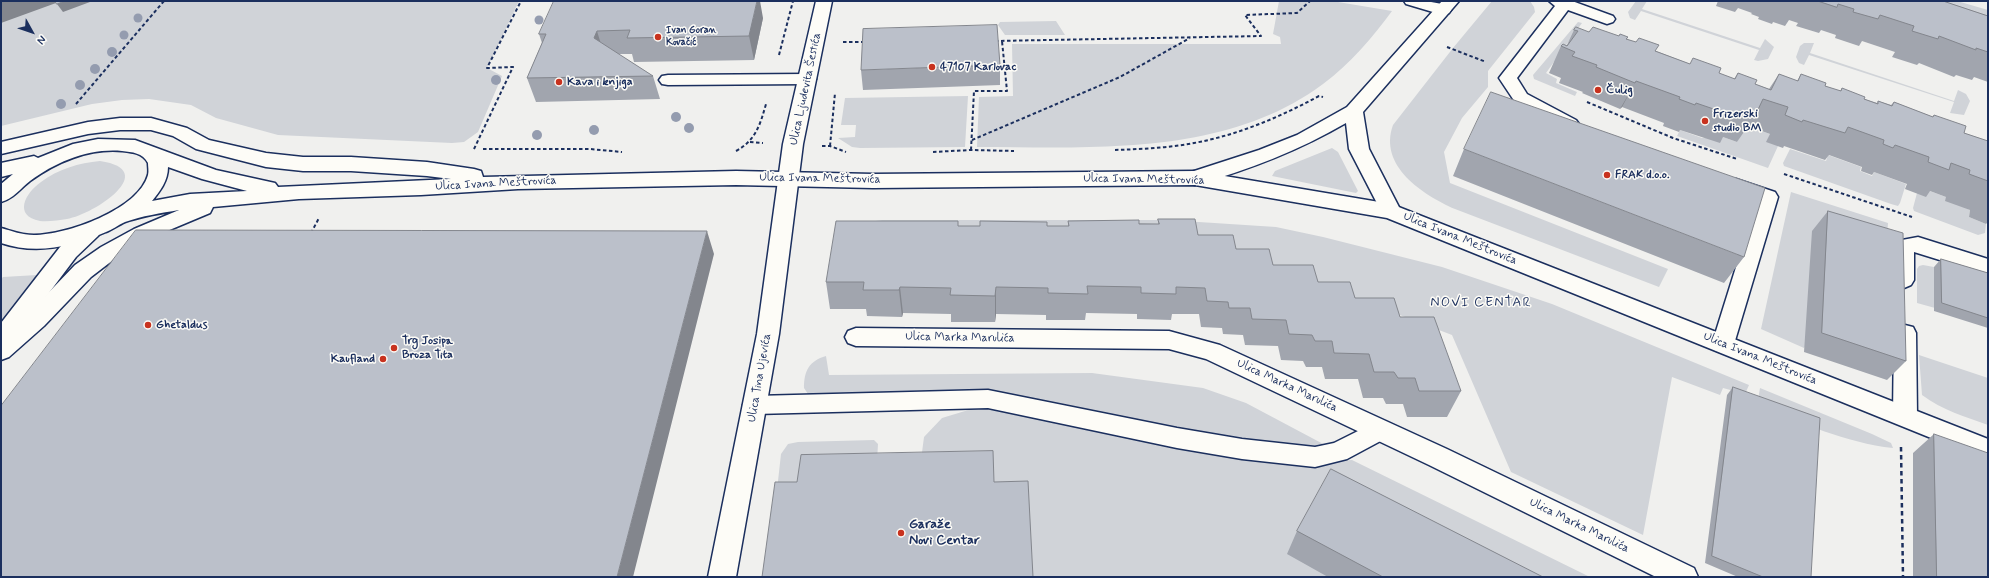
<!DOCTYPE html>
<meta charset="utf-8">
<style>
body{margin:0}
#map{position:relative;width:1989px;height:578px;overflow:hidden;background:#f0f0ee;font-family:Mynerve,sans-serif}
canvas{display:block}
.frame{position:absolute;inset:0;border:2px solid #1b2f5e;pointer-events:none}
.north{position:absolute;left:12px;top:12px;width:40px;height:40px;-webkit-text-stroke:3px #fdfcf7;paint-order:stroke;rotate:130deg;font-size:11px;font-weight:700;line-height:16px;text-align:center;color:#1b2f5e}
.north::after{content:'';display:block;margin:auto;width:14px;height:18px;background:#1b2f5e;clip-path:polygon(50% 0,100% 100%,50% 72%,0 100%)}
</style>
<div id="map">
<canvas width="1989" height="578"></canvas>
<div class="frame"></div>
<div class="north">N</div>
</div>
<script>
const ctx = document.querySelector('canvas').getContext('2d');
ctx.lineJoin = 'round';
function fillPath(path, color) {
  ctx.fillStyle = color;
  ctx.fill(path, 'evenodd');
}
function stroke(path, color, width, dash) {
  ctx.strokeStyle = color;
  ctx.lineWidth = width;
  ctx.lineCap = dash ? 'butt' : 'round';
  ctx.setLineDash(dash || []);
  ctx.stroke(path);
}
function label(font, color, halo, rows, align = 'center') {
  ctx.font = font + ' Mynerve,sans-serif';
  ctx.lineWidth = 3;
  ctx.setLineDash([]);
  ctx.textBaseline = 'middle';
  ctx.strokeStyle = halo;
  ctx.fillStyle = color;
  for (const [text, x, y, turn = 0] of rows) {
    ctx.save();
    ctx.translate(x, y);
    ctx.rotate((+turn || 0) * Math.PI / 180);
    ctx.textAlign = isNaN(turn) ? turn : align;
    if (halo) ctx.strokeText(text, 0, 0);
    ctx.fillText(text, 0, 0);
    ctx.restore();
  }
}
const green = new Path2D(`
 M1 1H519L487 68 502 76 478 132 464 142 452 143 278 135 216 118 191 105 149 99 122 100 92 104 1 126Z
 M1279 1H1332L1392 11C1373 37 1350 64 1323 84 1225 157 1093 147 977 147L979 97 1013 96 1012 44H1281L1280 37 1273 34Z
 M1492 1H1530L1534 7 1535 12 1488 71V87L1462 118 1444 152 1450 183 1668 269 1659 287 1455 209C1423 195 1378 166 1393 125L1453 48Z
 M1636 1H1647L1642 9 1760 48 1765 39 1774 47 1768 59 1758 61 1754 60 1759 50 1641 11 1635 20 1630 18 1628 12Z
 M1926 1H1957L1988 10V19Z
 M1056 21 1065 35H1005L998 25 1000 22Z
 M1578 22 1582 23 1546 73 1557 79 1556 83 1577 92 1575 96 1534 79 1533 75Z
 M1804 43H1814L1810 53 1954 101 1958 90 1966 94 1970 101 1964 115 1950 113 1954 102 1809 55 1804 65 1799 63 1796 57 1800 46Z
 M968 96 965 147 860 148 852 147 838 138 855 137 856 125H841L845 98Z
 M1745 125 1770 134 1778 146 1768 168 1677 136 1680 130 1702 138 1723 137 1737 142Z
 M1332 148 1338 152 1358 191 1356 193 1272 176 1275 171Z
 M1790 149 1826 161 1828 155 1861 167 1860 171 1872 176 1874 172 1906 184 1900 203 1898 206 1891 204 1784 166 1783 163Z
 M100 161C161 170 95 214 67 219 59 220 49 222 40 221 13 216 25 193 41 182 58 169 79 163 100 161Z
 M1927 190 1946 197 1970 210 1969 217 1986 224 1985 233 1978 235 1914 211 1913 208 1917 193Z
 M1791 192 1888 223 1886 253 1804 348 1761 329Z
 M882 220H1168L1276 227 1323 237 1442 267 1552 304 1749 385 1745 394 1723 388 1720 395 1672 377 1643 535 1511 472 1452 335 1214 244 875 221Z
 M1923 265 1934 267 1935 308 1917 303V269L1919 266Z
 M37 275 1 320V279L3 277Z
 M1919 355 1988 378V425C1966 417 1942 410 1922 395Z
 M826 356 829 375 1092 373 1203 388 1246 403 1327 446 1311 447 1221 439 979 390 808 394 804 388C804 371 809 361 826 356Z
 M1760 388 1872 434 1891 443 1893 448C1846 443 1801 422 1757 406Z
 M975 408 997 409 1321 462 1352 460 1590 577H1032L994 490 921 460 924 437 942 418Z
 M874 440 878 444 877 461 799 489 777 490 781 454 788 444 798 442Z`);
const pathFar1 = new Path2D(`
 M995 41 1261 36 1245 15 1297 13 1310 1
 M843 42H864
 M1447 47 1486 62
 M779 55 793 1
 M1587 102 1673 138 1737 159
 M76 104 164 1
 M972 140 1120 77 1190 38
 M750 142 763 143
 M822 146H830L846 152
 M830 146 835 93
 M474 149 513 67 487 68 521 1
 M483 149H590L622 152
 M971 150 974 91H1007L1002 41
 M1115 150C1141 149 1168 148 1194 143 1238 135 1280 117 1319 96L1323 97
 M736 151C756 140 760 125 766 104
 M933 152 971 150 1014 151
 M1784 174 1912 217
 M311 233 319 218`);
const path = new Path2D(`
 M1901 447 1903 577`);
const lane = new Path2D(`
 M1404 1C1416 1 1444 0 1451 10L1449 13 1443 15 1406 4Z
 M1549 1H1572L1613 16 1615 19 1613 22 1607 24 1568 10 1517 78 1527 94 1576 120 1579 124 1576 128 1570 130 1515 102 1499 78 1555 6Z
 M807 74 813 75 816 79 813 83 807 84 668 85 662 84 659 80 662 76 668 75Z
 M1736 179 1775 192 1778 197 1734 344 1731 350 1723 353 1715 350 1712 344 1757 200 1729 191 1726 186 1729 181Z
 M1918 237 1988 259V275L1914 252V280L1911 285 1904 288 1897 285 1894 280V249L1902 240Z
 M1905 325 1913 327 1916 333 1917 416 1913 423 1905 426 1897 423 1893 416 1894 333 1897 327Z
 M988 390 1177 428 1242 439 1315 447 1334 443 1380 420 1388 423 1392 430 1388 437 1347 459 1315 467 1242 459 1177 448 988 408 755 414 747 412 743 405 747 398 755 396Z`);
const street = new Path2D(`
 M816 1H832L803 144 779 334 736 577H708L757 334 783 144Z
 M1442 1H1459L1363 112 1369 149 1401 211 1398 216 1391 218 1384 216 1381 211 1349 149 1346 123C1298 151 1248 170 1195 185L1188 183 1185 178 1188 173 1259 150 1297 135 1347 107Z
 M91 224 98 226 101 231 98 236 76 257 9 346 1 349V323L60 247 84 226Z
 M856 328 1169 331 1220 345 1447 449 1694 568 1698 577H1656L1429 465 1206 359 1169 349 856 346 848 343 845 337 848 331Z`);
const primary = new Path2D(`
 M120 118H151L187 128 209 140 266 153 303 157H351L427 162 474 169 481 171 483 177 736 171 873 174 1195 171 1391 204 1988 439V461L1387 218 1195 185 873 188 736 185 518 189 421 195 299 199 213 207 210 213 148 239 117 257 91 277 44 326 9 357 1 360V337L28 314 75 265 101 247 134 229 179 210C161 213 142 216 125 222 118 225 112 230 106 232 72 247 36 255 1 243V228C12 231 22 235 34 235 66 235 138 210 148 175 149 171 148 167 148 163 143 153 132 152 122 151 89 148 56 162 30 181 21 188 13 199 1 202V184L13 174 1 177V163L34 156 38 158 73 144 98 139 135 140 216 170 275 183 278 187 451 179 427 176 351 171H303L266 167 196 149 173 136 151 130H120L88 134 1 154V142L88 122ZM168 167 202 179 247 191 190 194 152 201C160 191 168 181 168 167Z`);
const trees = [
 [138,18,4.5],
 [539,20,4.5],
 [124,35,4.5],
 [112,52,5],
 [95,69,5],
 [496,80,5],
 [80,85,5],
 [61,104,5],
 [676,117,5],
 [689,128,5],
 [594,130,5],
 [537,135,5]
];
const wall = new Path2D(`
 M1718 1H1943L1988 16V82L1974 77 1972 80 1956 75 1954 77 1919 63 1917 65 1892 57 1895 52 1862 41 1859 46 1835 38 1836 35 1821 30 1819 33 1796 26 1798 23 1789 20 1785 26 1773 22 1772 24 1758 19 1759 17 1751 14 1752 13 1738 8 1735 12 1716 6Z
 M763 18 754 60 634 62 632 54H618L653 76 660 99 536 102 527 78 542 43 539 34Z
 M1574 30 1618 36 1628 37 1627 39 1656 51 1690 64 1734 79 1738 73 1755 84 1769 89 1779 74 1797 81 1801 74 1825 86 1840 91 1842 88 1864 99 1877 103 1878 101 1891 105 1894 102 1933 117 1934 115 1964 133 1988 141V222L1986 224 1969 217 1970 210 1945 201 1946 197 1930 191 1926 197 1905 189 1907 184 1874 172 1872 175 1861 171 1862 167 1829 155 1825 160 1784 146 1783 148 1766 142 1770 134 1748 126 1737 142 1723 137 1720 143 1680 130 1679 132 1663 126 1664 123 1622 107 1620 109 1582 93 1583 92 1559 83 1561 78 1549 73 1561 46 1567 45Z
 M1000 65V85L863 90 861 70Z
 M1464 149 1744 257 1724 283 1453 176Z
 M1828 211 1906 361 1887 380 1804 352 1812 231Z
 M1158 219 1198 235 1236 249 1273 265 1318 282 1400 317 1461 391 1447 417H1407L1403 404H1386L1383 398H1363L1358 379H1325L1322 367H1306L1303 361 1281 360 1278 346 1245 345 1243 335 1223 334 1222 328 1201 327 1199 314H1172L1171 320 1137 319V314L1086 313 1085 320H1046V315L996 314 995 322H951V314L903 313 902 317 867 316 866 309H830L826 282 959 226H1068V221L1158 224Z
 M1941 259 1988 273V328L1934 311V267Z
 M1733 387 1811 577H1738L1705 563 1727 395Z
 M1934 434 1988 577H1913V453Z
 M1297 531 1543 577H1328L1287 554Z`);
const shadedWall = new Path2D(`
 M1 1H54L56 3 1 23Z
 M65 1H90V2L63 12 57 4Z
 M757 1H760L763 18 754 60 749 36Z
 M597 31 604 54 594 38Z
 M1636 81 1622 107 1620 109 1635 83Z
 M707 231 714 254 633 577H617Z
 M900 287 903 313 902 317 899 290Z
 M996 287V314L995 322V296Z`);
const building = new Path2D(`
 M55 1H65L57 4Z
 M554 1H757L749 36 627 38 630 30 597 31 594 38 653 76 527 78 546 34H539Z
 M1818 1H1943L1988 16V52L1976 48V50L1939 36 1938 39 1912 31 1914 26 1880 15 1878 19 1853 12 1854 9 1838 4 1837 7Z
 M997 25 1000 65 861 70 863 29Z
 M1576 27 1589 32 1593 27 1619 36 1620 34 1628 37 1626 39 1636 42 1639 38 1659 45 1655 51 1690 64 1693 58 1721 68 1719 73 1735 79 1738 73 1757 80 1755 84 1771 90 1779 74 1798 81 1801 74 1826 83 1825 86 1841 91 1842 88 1865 97 1864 99 1878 104V101L1892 106 1894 102 1933 117 1934 115 1966 126 1964 133 1988 141V181L1969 174 1970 170 1951 163 1949 170 1928 162 1929 157 1895 145 1893 148 1883 144 1884 140 1848 127 1845 133 1803 120 1802 122 1785 115 1788 107 1763 99 1755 116 1740 111 1737 117 1696 103 1695 105 1679 99 1680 97 1636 81 1635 83 1596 67 1597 65 1572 56 1575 52 1561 46 1563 44 1567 46 1578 31 1574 30Z
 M1491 92 1765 188 1744 257 1464 149Z
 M1828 211 1903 233 1906 361 1822 333Z
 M1158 219H1195L1198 235H1233L1236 249H1269L1273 265H1313L1318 282H1350L1355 298H1394L1400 317H1434L1461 391H1419L1415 378H1398L1394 372H1374L1369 354 1334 353 1332 341H1315L1312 335 1289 334 1286 320 1252 319 1250 308H1229L1228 302 1207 301 1205 288 1176 287V294L1141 293V287L1087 286 1088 294 1048 293V288L996 287 995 296 950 295 951 288 900 287 899 290H863L864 282H826L836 221H958V226H980V221L1047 222V226H1069L1068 221 1139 220V224H1159Z
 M136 230 707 231 617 577H1V406Z
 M1941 259 1988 273V318L1942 303Z
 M1733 387 1820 418 1811 577H1763L1712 556Z
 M1934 434 1988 453V577H1937Z
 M993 451 994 482 1028 481 1033 577H762L775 482H797L801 455Z
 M1331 469 1543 577H1383L1297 531Z`);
const markers = [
 [658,37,4,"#c8321e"],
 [932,67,4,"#c8321e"],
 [559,82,4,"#c8321e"],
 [1598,90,4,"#c8321e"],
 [1705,121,4,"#c8321e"],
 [1607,175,4,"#c8321e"],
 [148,325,4,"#c8321e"],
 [394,348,4,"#c8321e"],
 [383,359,4,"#c8321e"],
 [901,533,4,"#c8321e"]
];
const farPoinames = [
 ["Ivan Goran",666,31],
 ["Kovačić",666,43]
];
const poiNames = [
 ["47107 Karlovac",940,67],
 ["Kava i knjiga",567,82],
 ["Čulig",1606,90],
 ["Frizerski",1713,114],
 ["studio BM",1713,128],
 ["FRAK d.o.o.",1615,175],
 ["Ghetaldus",156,325],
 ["Trg Josipa",402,341],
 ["Broza Tita",402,355],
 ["Kaufland",375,359,"right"]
];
const streetNames = [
 ["Ulica Ljudevita Šestića",806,89,-78],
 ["Ulica Ivana Meštrovića",820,179,1],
 ["Ulica Ivana Meštrovića",1144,180,1],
 ["Ulica Ivana Meštrovića",496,184,-3],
 ["Ulica Ivana Meštrovića",1460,239,22],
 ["Ulica Marka Marulića",960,338,1],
 ["Ulica Ivana Meštrovića",1760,359,22],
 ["Ulica Tina Ujevića",760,378,-80],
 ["Ulica Marka Marulića",1287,386,25],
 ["Ulica Marka Marulića",1579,526,26]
];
const quarterNames = [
 ["NOVI CENTAR",1481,303]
];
const nearPoinames = [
 ["Garaže",909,525],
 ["Novi Centar",909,541]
];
fillPath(green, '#d0d3d8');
stroke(lane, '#1b2f5e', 3);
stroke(street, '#1b2f5e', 3);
stroke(primary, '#1b2f5e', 3);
stroke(pathFar1, '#1b2f5e', 2, [3.5, 2.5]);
stroke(path, '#1b2f5e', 2.5, [4.5, 3.5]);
fillPath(lane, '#fdfcf7');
fillPath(street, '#fdfcf7');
fillPath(primary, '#fdfcf7');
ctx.fillStyle = '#949caf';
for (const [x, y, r] of trees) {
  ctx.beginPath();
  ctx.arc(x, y, r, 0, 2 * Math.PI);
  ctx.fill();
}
fillPath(wall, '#a1a5ae');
fillPath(shadedWall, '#83868d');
fillPath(building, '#bbc0ca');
stroke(building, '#83868d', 1);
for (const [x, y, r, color] of markers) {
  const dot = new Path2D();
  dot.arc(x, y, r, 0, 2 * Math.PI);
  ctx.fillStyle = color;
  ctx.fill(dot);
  stroke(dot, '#fdfcf7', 1.5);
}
label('bold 10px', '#1b2f5e', '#fdfcf7', farPoinames, 'left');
label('bold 12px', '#1b2f5e', '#fdfcf7', poiNames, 'left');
label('12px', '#1b2f5e', '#fdfcf7', streetNames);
ctx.letterSpacing = '1px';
label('14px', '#1b2f5e', '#fdfcf7', quarterNames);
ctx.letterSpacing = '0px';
label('bold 14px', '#1b2f5e', '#fdfcf7', nearPoinames, 'left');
</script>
